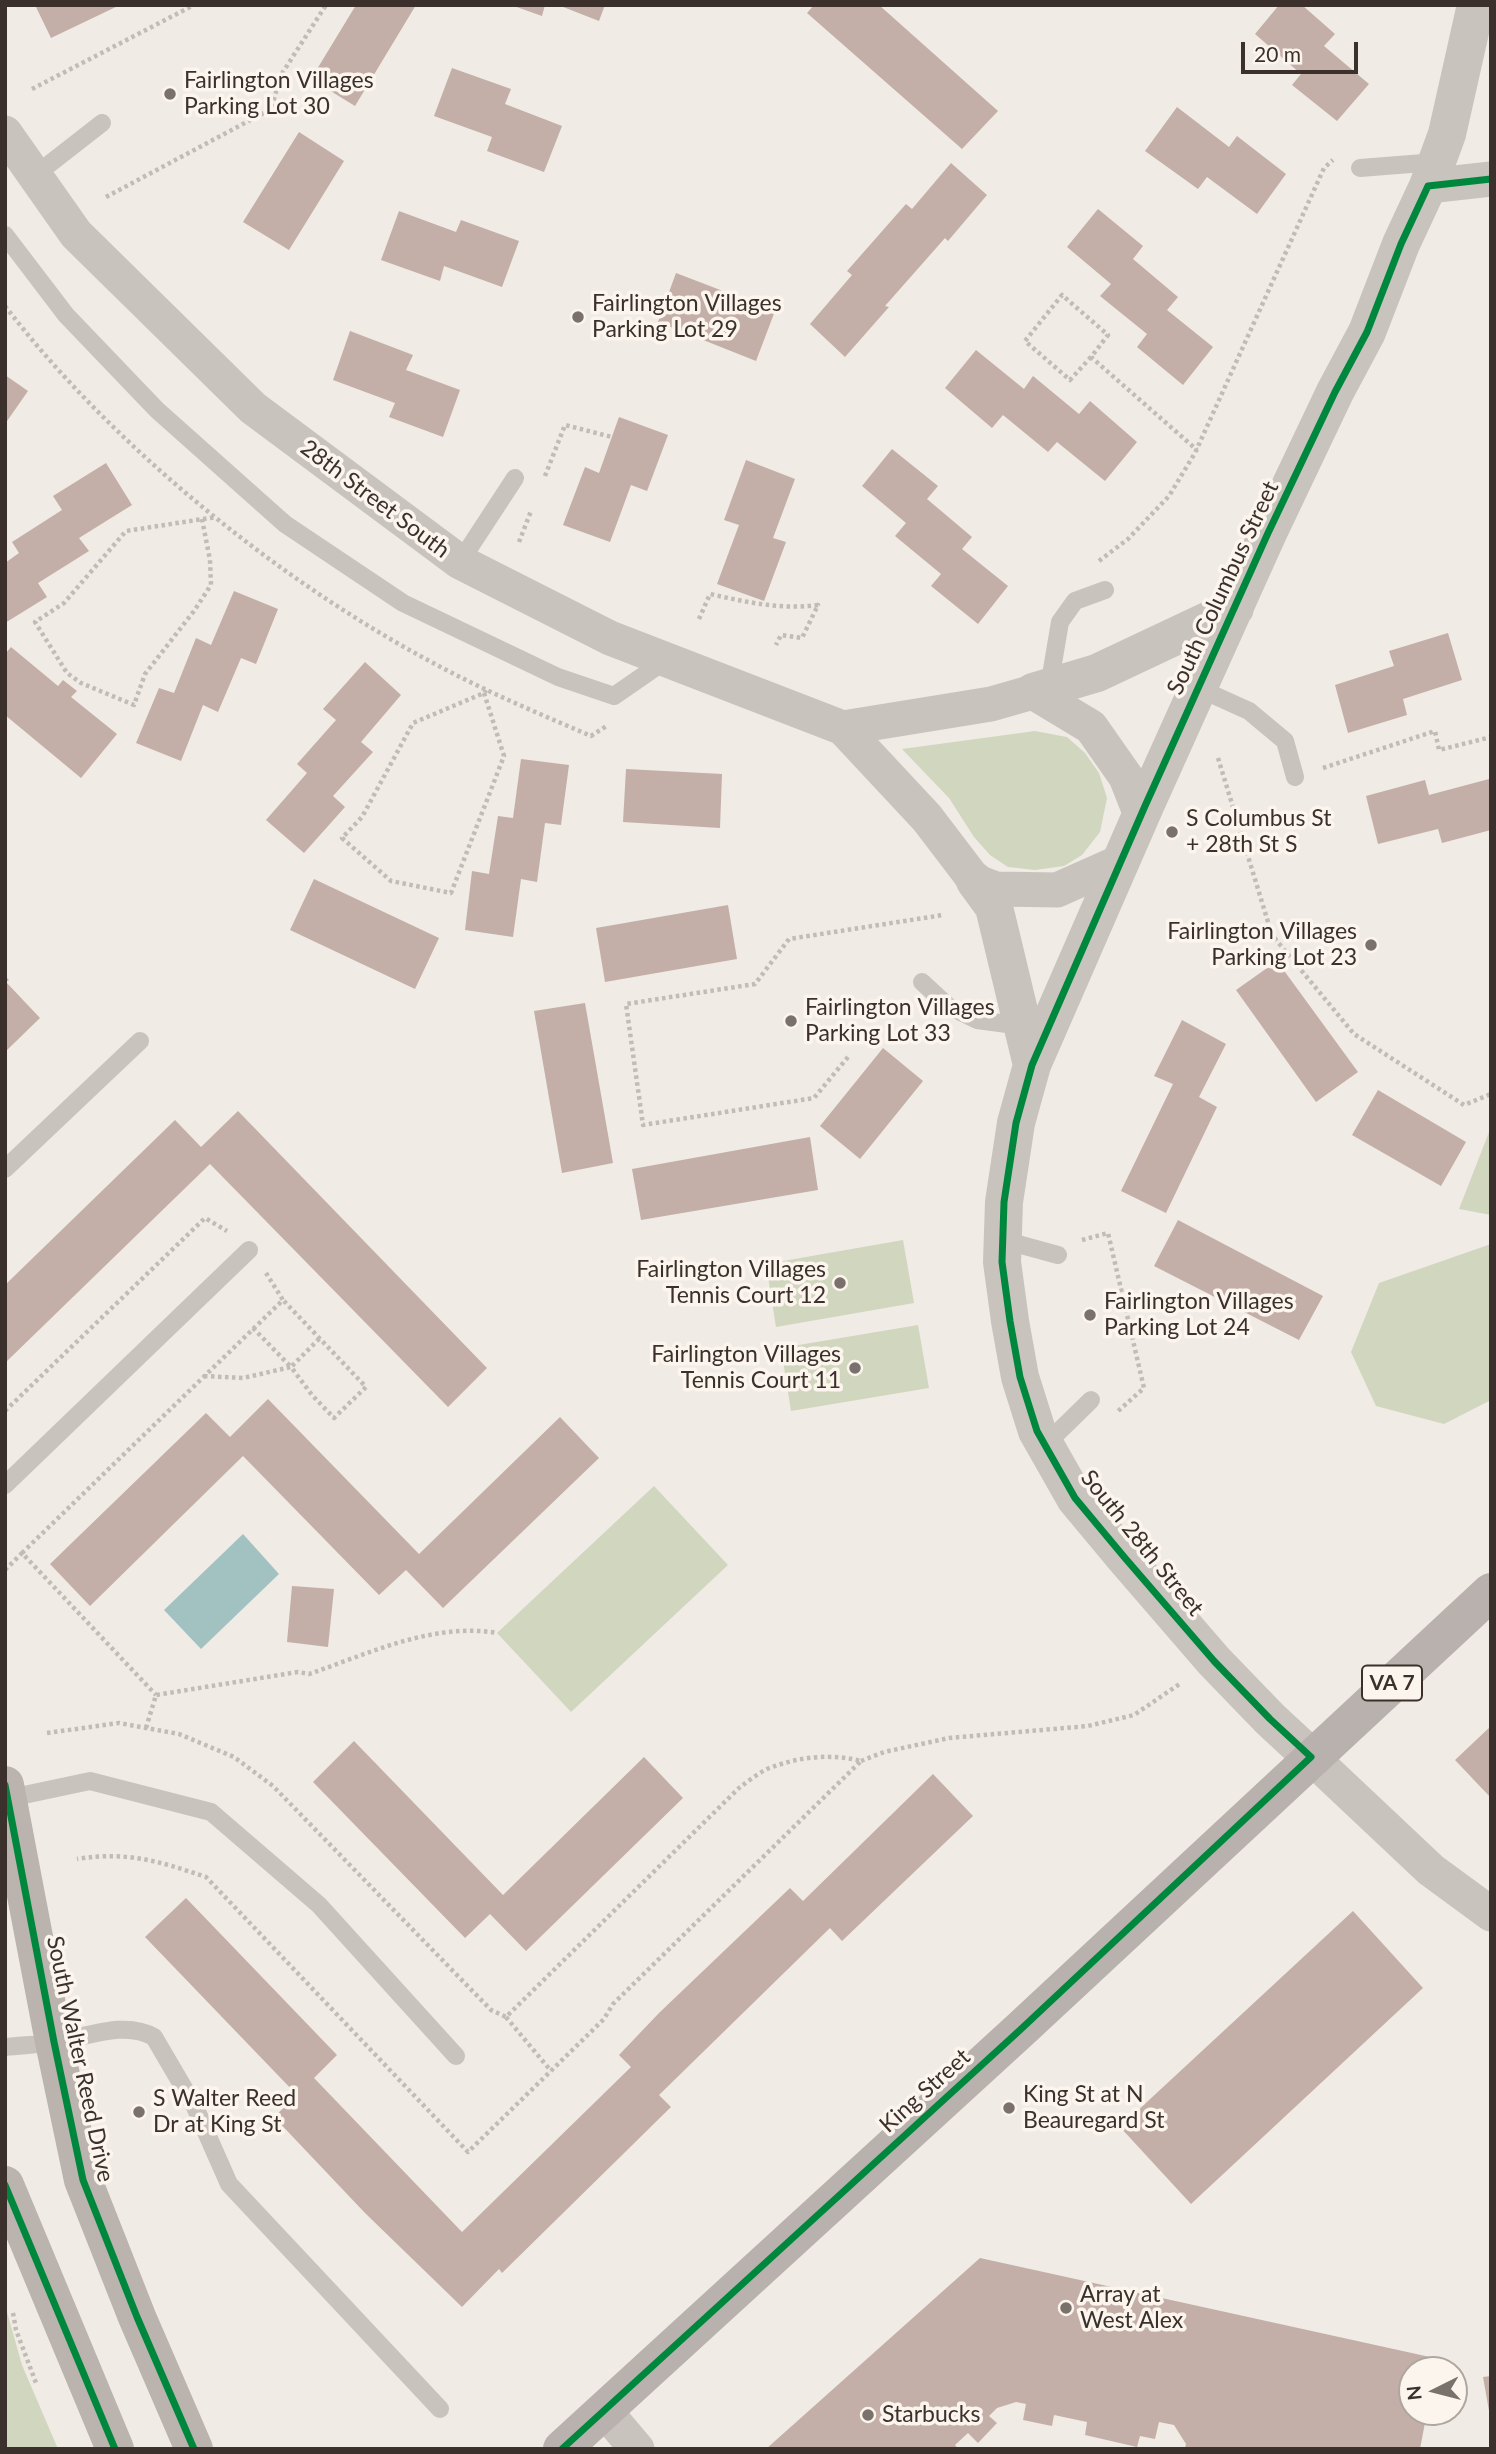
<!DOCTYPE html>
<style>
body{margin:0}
#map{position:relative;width:1496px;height:2454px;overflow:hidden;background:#f0ebe5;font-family:Lato,sans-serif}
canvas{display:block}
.frame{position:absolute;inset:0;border:7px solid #3b302b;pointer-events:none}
.north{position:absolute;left:1398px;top:2356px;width:70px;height:70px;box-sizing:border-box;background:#fbf5ee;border:2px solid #aea6a0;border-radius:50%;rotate:264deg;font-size:19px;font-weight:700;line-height:28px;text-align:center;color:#3b302b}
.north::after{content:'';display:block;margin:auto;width:24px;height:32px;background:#7a716c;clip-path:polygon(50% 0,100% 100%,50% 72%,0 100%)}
.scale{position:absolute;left:1241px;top:42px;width:117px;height:32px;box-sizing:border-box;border:4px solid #3b302b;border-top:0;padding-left:9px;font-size:21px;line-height:24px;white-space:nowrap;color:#3b302b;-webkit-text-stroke:5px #fbf5ee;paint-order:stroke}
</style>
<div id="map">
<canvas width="1496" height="2454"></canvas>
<div class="frame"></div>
<div class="north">N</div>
<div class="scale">20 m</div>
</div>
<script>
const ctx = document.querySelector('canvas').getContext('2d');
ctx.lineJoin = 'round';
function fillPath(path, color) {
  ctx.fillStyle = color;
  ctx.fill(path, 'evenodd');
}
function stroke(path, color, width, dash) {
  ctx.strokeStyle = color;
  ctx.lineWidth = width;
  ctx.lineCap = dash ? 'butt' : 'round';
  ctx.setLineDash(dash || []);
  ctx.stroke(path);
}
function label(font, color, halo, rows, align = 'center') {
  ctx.font = font + ' Lato,sans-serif';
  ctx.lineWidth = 7;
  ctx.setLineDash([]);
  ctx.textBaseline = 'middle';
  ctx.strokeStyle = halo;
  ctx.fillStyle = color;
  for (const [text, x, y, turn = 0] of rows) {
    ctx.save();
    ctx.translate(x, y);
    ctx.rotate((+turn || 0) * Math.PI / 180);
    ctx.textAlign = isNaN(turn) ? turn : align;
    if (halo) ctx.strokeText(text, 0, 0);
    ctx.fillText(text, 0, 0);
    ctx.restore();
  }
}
const green = new Path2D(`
 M1035 731 1067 737 1085 753 1099 773 1107 798 1100 832 1082 855 1064 866 1035 870 1008 867 990 855 974 837 949 798 902 749Z
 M1491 1127V1215L1459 1209Z
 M903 1240 914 1303 776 1327 766 1264Z
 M1491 1244V1400L1444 1424 1376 1406 1351 1352 1379 1283Z
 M918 1325 929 1388 791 1411 781 1348Z
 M654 1486 728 1565 571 1712 497 1633Z
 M5 2305 22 2365 58 2449H5Z`);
const water = new Path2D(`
 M243 1534 279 1574 201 1649 164 1610Z`);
const building = new Path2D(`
 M35 5H120L51 38Z
 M356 5H416L355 106 311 79Z
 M511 5H545L542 16Z
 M558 5H605L599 21Z
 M814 5H879L998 111 962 149 807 13Z
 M1279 5H1302L1335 34 1324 46 1369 84 1337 121 1292 85 1301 74 1255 34Z
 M452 68 511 89 505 104 562 126 544 172 487 151 492 137 434 116Z
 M1177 107 1229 147 1237 136 1286 174 1257 214 1207 177 1198 189 1145 151Z
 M299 132 344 161 289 250 243 222Z
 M951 163 987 195 948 241 945 238 885 306 889 307 845 357 810 324 852 275 847 271 906 204 912 209Z
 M1098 209 1143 246 1133 259 1178 297 1167 310 1213 347 1183 385 1137 347 1147 334 1100 296 1111 284 1067 247Z
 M399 211 456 232 461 220 519 241 502 287 444 266 440 281 381 260Z
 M676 273 775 311 756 361 658 322Z
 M350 331 413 355 406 370 460 390 443 437 389 417 395 403 333 380Z
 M976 350 1024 389 1033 376 1079 414 1090 401 1137 442 1105 481 1057 442 1048 452 1003 415 992 428 945 388Z
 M5 375 28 391 5 424Z
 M619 417 668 435 647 491 631 485 610 542 563 525 585 467 599 473Z
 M892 449 938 486 927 499 972 537 962 549 1008 586 978 624 931 586 941 574 895 536 906 523 862 486Z
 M746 460 795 479 773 538 786 542 764 601 717 584 739 525 724 520Z
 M106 463 132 505 79 538 89 551 38 583 47 597 5 623V563L19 553 12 542 62 510 53 496Z
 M234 591 278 609 256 664 241 658 218 712 203 705 181 761 136 743 159 688 174 693 196 638 211 645Z
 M1448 633 1462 680 1403 699 1407 715 1348 733 1335 685 1394 666 1389 651Z
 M11 647 58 686 63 680 77 691 71 697 117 734 81 778 5 715V654Z
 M365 662 401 695 361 742 373 752 333 796 345 807 304 853 266 820 307 773 297 764 336 720 323 709Z
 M521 759 569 765 561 825 545 823 537 882 521 879 513 937 465 930 472 871 489 874 498 816 513 818Z
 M626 769 722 774 720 828 623 822Z
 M1489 779 1491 830 1442 843 1438 829 1378 844 1366 796 1425 780 1429 795Z
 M314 879 439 938 415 989 290 930Z
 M728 905 737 959 605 982 596 928Z
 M1277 961 1358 1072 1316 1102 1236 990Z
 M5 976 9 980 6 982 40 1018 5 1052Z
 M585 1003 613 1163 562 1173 534 1011Z
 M1182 1020 1226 1044 1199 1097 1217 1107 1166 1213 1121 1191 1173 1084 1154 1076Z
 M883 1048 923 1081 860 1159 820 1126Z
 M1378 1090 1466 1142 1441 1186 1352 1135Z
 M238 1111 487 1368 448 1407 210 1164 5 1363V1285L175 1120 201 1147Z
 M810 1137 818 1190 641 1220 632 1169Z
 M1178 1220 1323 1296 1299 1340 1154 1266Z
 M268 1399 419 1554 560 1417 599 1458 443 1608 406 1570 379 1595 243 1456 90 1606 50 1564 206 1413 230 1437Z
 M292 1586 334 1589 328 1647 287 1642Z
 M1491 1726V1798L1455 1760Z
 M354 1741 503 1895 644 1757 683 1798 526 1951 490 1914 465 1938 313 1782Z
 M933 1774 973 1816 842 1941 830 1928 659 2095 671 2107 502 2273 499 2269 462 2307 365 2213 274 2117 297 2095 145 1937 186 1898 337 2055 314 2078 462 2232 631 2067 619 2055 659 2013 790 1888 803 1901Z
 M1353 1911 1423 1988 1191 2204 1120 2127Z
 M980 2258 1439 2359 1436 2370H1412V2412H1427L1420 2449H1185L1186 2444 1174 2425 1159 2422 1155 2439 1140 2436 1137 2447 1085 2435 1087 2422 1054 2415 1052 2426 1023 2420 1026 2404 1016 2402 997 2408 989 2416 997 2423 978 2443 968 2433 955 2445 958 2449H766Z
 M1491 2376V2411H1489L1483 2377Z`);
const path = new Path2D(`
 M32 89 194 5
 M106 197 271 109 281 75 326 5
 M5 306C110 443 273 576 424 658 478 688 535 712 591 736L608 725
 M1091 357 1070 380 1025 341 1062 295 1108 335 1091 357 1197 450
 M545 476 565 425 612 437
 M202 519 210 560 211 585 194 611 145 674 134 705 81 683 67 673 35 622 64 603 126 531 216 517
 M519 542 531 511
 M1099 561 1128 539 1169 496 1195 453 1324 168 1333 160
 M699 619 710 594C746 602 781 610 818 605L802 638 781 635 776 645
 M484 693 504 756 451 893 391 881 342 838 362 817 413 723 484 693 486 690
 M1218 758 1272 935 1354 1034 1464 1105 1491 1094
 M1323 768 1435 731 1439 750 1491 737
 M848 1057 814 1098 643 1125 626 1004 755 984 789 939 943 915
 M1082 1240 1108 1233 1144 1388 1117 1412
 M253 1328 291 1367 320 1338
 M204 1376 243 1378 291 1367 312 1395 334 1418 366 1387 283 1300
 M5 1411 205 1218 227 1231
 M22 1553 283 1300 266 1273
 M5 1570 22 1553 156 1695
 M146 1728 156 1695 298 1672 309 1674C368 1654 433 1622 497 1633
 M47 1733 119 1723 179 1734 234 1757 273 1786 491 2010 506 2017 739 1788C747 1782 757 1774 767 1769 797 1757 830 1753 861 1761L613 2004 604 2019 468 2152 206 1877C158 1861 128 1851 77 1859
 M861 1761 884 1752 949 1738 1088 1726 1134 1715 1181 1683
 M506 2017 551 2071
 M13 2313 16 2330 36 2383`);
const service = new Path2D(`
 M1360 168 1436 162
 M34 176 102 123
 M5 235 66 315 157 410 285 524 403 603 558 677 614 696 666 660
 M460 562 515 478
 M1049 687 1060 622 1075 601 1105 590
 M1198 688 1249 711 1285 741 1295 777
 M922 982 948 1006 977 1020 1022 1026
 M5 1169 140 1041
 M1003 1240 1058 1255
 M1045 1445 1091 1400
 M5 1485 249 1250
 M5 1799 90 1781 211 1812 319 1905 456 2056
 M5 2047C22 2045 39 2045 56 2042 87 2037 125 2020 154 2037L195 2107 229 2184 440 2409`);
const minor = new Path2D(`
 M5 133 76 234 253 408 460 562 610 638 843 728 927 818 975 881 996 889 1057 890 1120 862
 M1428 186 1491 179
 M843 728 991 704 1033 692 1091 727 1126 777 1141 815
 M1311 1757 1431 1870 1491 1914
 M604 2410 637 2449`);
const tertiary = new Path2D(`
 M1033 692 1097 673 1235 608
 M975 881 994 907 1032 1065
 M1311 1757 1270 1719 1214 1661 1125 1558 1075 1498 1037 1431 1020 1377 1010 1321 1002 1262 1004 1202 1016 1123 1032 1065 1145 806 1268 533 1335 392 1367 332 1401 244 1428 186 1447 134 1476 5`);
const secondary = new Path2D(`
 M5 1785 54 2042 83 2180 137 2317 194 2449
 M5 2185 115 2449`);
const primary = new Path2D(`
 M562 2449 1020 2030 1491 1592`);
const cycleway = new Path2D(`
 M5 1785 54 2042 83 2180 137 2317 194 2449
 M5 2185 115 2449
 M562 2449 1020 2030 1311 1757 1270 1719 1214 1661 1125 1558 1075 1498 1037 1431 1020 1377 1010 1321 1002 1262 1004 1202 1016 1123 1032 1065 1145 806 1268 533 1335 392 1367 332 1401 244 1428 186 1491 179`);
const markers = [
 [170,94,7,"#7a716c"],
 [578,317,7,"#7a716c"],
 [1172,832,7,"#7a716c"],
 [1371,945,7,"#7a716c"],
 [791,1021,7,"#7a716c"],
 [840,1283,7,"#7a716c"],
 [1090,1315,7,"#7a716c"],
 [855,1368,7,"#7a716c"],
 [1009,2108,7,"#7a716c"],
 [139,2112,7,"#7a716c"],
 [1066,2308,7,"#7a716c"],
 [868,2415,7,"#7a716c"]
];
const shields = [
 [1392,1683,60]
];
const shieldNames = [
 ["VA 7",1392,1683]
];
const poiNames = [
 ["Fairlington Villages",184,81],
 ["Parking Lot 30",184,107],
 ["Fairlington Villages",592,304],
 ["Parking Lot 29",592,330],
 ["S Columbus St",1186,819],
 ["+ 28th St S",1186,845],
 ["Fairlington Villages",1357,932,"right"],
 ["Parking Lot 23",1357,958,"right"],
 ["Fairlington Villages",805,1008],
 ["Parking Lot 33",805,1034],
 ["Fairlington Villages",826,1270,"right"],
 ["Tennis Court 12",826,1296,"right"],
 ["Fairlington Villages",1104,1302],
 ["Parking Lot 24",1104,1328],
 ["Fairlington Villages",841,1355,"right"],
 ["Tennis Court 11",841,1381,"right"],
 ["King St at N",1023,2095],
 ["Beauregard St",1023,2121],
 ["S Walter Reed",153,2099],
 ["Dr at King St",153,2125],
 ["Array at",1080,2295],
 ["West Alex",1080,2321],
 ["Starbucks",882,2415]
];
const streetNames = [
 ["28th Street South",375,499,37],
 ["South Columbus Street",1223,588,-65],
 ["South 28th Street",1142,1543,51],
 ["South Walter Reed Drive",80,2059,78],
 ["King Street",925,2091,-42]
];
fillPath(green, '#d1d6bf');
fillPath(water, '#a1c2c1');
fillPath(building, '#c3afa7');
stroke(path, '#c2bbb6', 4.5, [3.5, 3.5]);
stroke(service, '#c9c3be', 18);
stroke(minor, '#c9c3be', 35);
stroke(tertiary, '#c9c3be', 38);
stroke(secondary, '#bab3ae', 38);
stroke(primary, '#b8b1ad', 38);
stroke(cycleway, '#00873e', 7);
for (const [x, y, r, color] of markers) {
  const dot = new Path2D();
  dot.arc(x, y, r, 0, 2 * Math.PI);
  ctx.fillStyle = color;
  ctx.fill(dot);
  stroke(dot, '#fbf5ee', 2.5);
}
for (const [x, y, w] of shields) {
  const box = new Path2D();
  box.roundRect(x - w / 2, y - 17.5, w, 35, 5);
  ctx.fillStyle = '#fbf5ee';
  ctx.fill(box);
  stroke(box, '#3b302b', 2);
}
label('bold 21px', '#3b302b', null, shieldNames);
label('23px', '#3b302b', '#fbf5ee', poiNames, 'left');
label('23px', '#3b302b', '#fbf5ee', streetNames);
</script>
